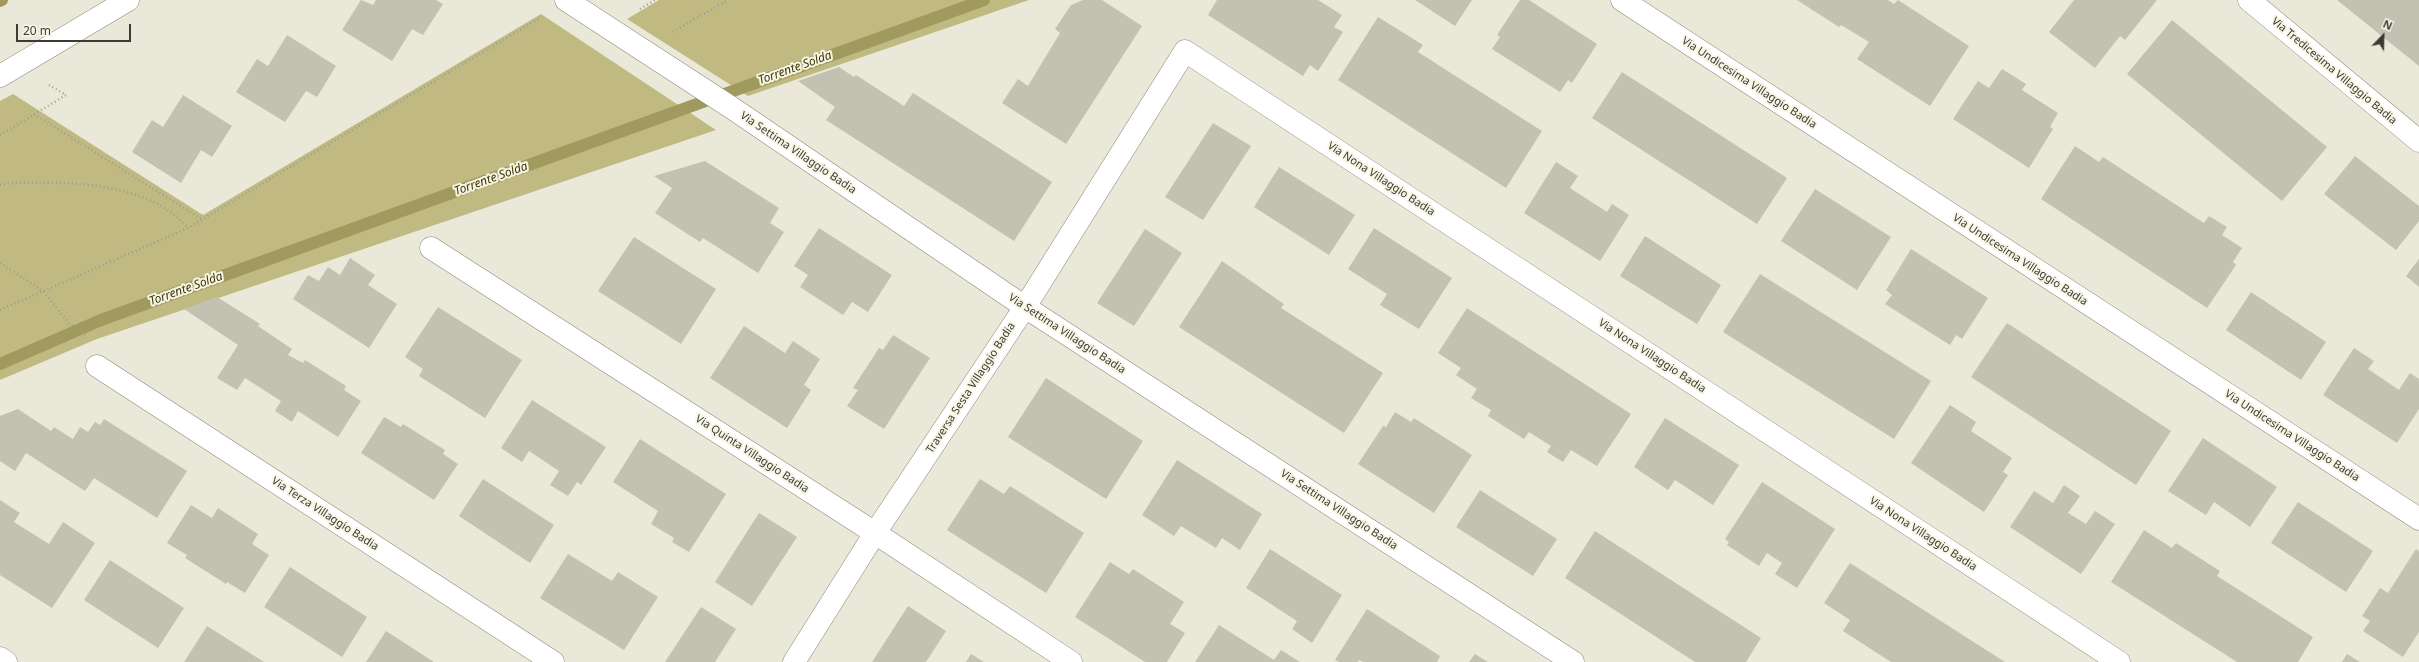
<!DOCTYPE html>
<style>
body{margin:0}
#map{position:relative;width:2419px;height:662px;overflow:hidden;background:#eae9d9;font-family:"Noto Sans",sans-serif}
canvas{display:block}
.north{position:absolute;left:2363px;top:16px;width:40px;height:40px;-webkit-text-stroke:3px #f7f6e6;paint-order:stroke;rotate:23deg;font-size:11px;font-weight:700;line-height:16px;text-align:center;color:#3b3a34}
.north::after{content:'';display:block;margin:auto;width:14px;height:18px;background:#3b3a34;clip-path:polygon(50% 0,100% 100%,50% 72%,0 100%)}
.scale{position:absolute;left:16px;top:24px;width:115px;height:18px;box-sizing:border-box;border:2px solid #3b3a34;border-top:0;padding-left:5px;font-size:12px;line-height:14px;white-space:nowrap;color:#3b3a34;-webkit-text-stroke:3px #f7f6e6;paint-order:stroke}
</style>
<div id="map">
<canvas width="2419" height="662"></canvas>
<div class="north">N</div>
<div class="scale">20 m</div>
</div>
<script>
const ctx = document.querySelector('canvas').getContext('2d');
ctx.lineJoin = 'round';
function fillPath(path, color) {
  ctx.fillStyle = color;
  ctx.fill(path, 'evenodd');
}
function stroke(path, color, width, dash) {
  ctx.strokeStyle = color;
  ctx.lineWidth = width;
  ctx.lineCap = dash ? 'butt' : 'round';
  ctx.setLineDash(dash || []);
  ctx.stroke(path);
}
function label(font, color, halo, rows, align = 'center') {
  ctx.font = font + ' "Noto Sans",sans-serif';
  ctx.lineWidth = 4;
  ctx.setLineDash([]);
  ctx.textBaseline = 'middle';
  ctx.strokeStyle = halo;
  ctx.fillStyle = color;
  for (const [text, x, y, turn = 0] of rows) {
    ctx.save();
    ctx.translate(x, y);
    ctx.rotate((+turn || 0) * Math.PI / 180);
    ctx.textAlign = isNaN(turn) ? turn : align;
    if (halo) ctx.strokeText(text, 0, 0);
    ctx.fillText(text, 0, 0);
    ctx.restore();
  }
}
const green = new Path2D(`
 M659 0H1029L748 96 627 19Z
 M541 14 716 130 97 339 0 380V101L13 94 203 215Z`);
const stream = new Path2D(`
 M0 1 2 0
 M0 364 101 320 984 0`);
const building = new Path2D(`
 M361 0 373 5 376 0H436L443 4 423 35 412 29 392 61 342 30Z
 M1083 0H1102L1142 26 1066 144 1002 103 1018 79 1028 86 1060 33 1055 29 1071 5Z
 M1217 0H1318L1342 15 1334 27 1343 32 1318 71 1310 65 1303 76 1208 15Z
 M1415 0H1472L1455 26Z
 M1520 0H1529L1597 44 1572 83 1568 80 1560 92 1492 49 1500 37 1497 35Z
 M1797 0H1888L1894 4 1898 0 1969 46 1930 106 1857 59 1869 42 1841 25 1839 27Z
 M2074 0H2157L2125 40 2120 36 2095 68 2049 32Z
 M2337 0H2419V66Z
 M1378 17 1423 45 1418 52 1542 131 1506 188 1338 80Z
 M2172 20 2327 147 2282 201 2127 74Z
 M287 35 336 66 317 97 306 91 285 122 236 92 257 59 268 66Z
 M839 67 854 77 856 75 904 106 913 93 1052 182 1014 241 826 120 835 107 798 81Z
 M2002 69 2026 84 2022 90 2058 113 2050 127 2053 129 2029 168 1953 119 1978 81 1989 88Z
 M1622 72 1787 178 1757 224 1592 118Z
 M183 95 232 126 212 157 201 150 181 183 132 152 152 120 163 127Z
 M1213 123 1251 146 1203 220 1165 197Z
 M2075 146 2099 162 2103 157 2204 223 2209 216 2227 227 2222 235 2242 248 2233 262 2236 265 2207 308 2041 199Z
 M2355 156 2419 206V221L2396 250 2324 194Z
 M705 161 779 208 770 223 784 232 758 273 703 238 700 242 655 213 672 188 654 176Z
 M1556 162 1578 176 1570 188 1607 212 1612 204 1629 215 1600 261 1524 213Z
 M1279 167 1355 215 1329 255 1254 207Z
 M1815 189 1891 237 1857 290 1781 241Z
 M819 228 892 275 868 312 852 302 843 315 800 287 808 275 794 266Z
 M1374 228 1452 278 1419 329 1380 305 1387 294 1348 269Z
 M1145 229 1182 253 1134 326 1097 303Z
 M1645 236 1721 285 1697 324 1620 276Z
 M634 237 716 289 681 344 598 291Z
 M1911 249 1988 298 1962 339 1956 335 1950 345 1885 304 1892 295 1886 290Z
 M350 258 375 275 368 285 397 304 369 348 293 299 308 275 319 281 328 267 340 275Z
 M2419 259V287L2406 276Z
 M1222 261 1284 304 1281 308 1383 373 1344 433 1179 327Z
 M1760 274 1931 381 1894 439 1723 332Z
 M2251 292 2326 342 2301 380 2226 330Z
 M217 297 260 324 258 326 292 349 288 355 303 363 305 360 346 386 344 390 361 401 338 437 298 411 292 422 275 411 281 401 245 378 237 390 217 378 238 345 184 309Z
 M438 307 522 360 485 418 419 376 423 369 405 357Z
 M1467 308 1631 414 1597 466 1571 450 1563 462 1547 452 1551 446 1529 432 1524 439 1488 416 1491 410 1471 398 1477 389 1456 375 1461 368 1438 353Z
 M2007 323 2171 431 2136 485 1971 377Z
 M744 326 785 353 793 341 820 359 804 385 811 390 787 428 710 378Z
 M893 335 930 358 884 429 847 406 858 390 853 388 879 348 883 350Z
 M2354 348 2374 361 2368 369 2399 390 2410 373 2419 379V409L2397 443 2323 395Z
 M1046 378 1143 441 1106 499 1008 437Z
 M532 400 606 447 581 485 577 482 568 496 550 485 559 471 529 451 522 462 501 448Z
 M1950 405 1976 422 1971 431 2012 458 2003 472 2008 475 1984 512 1911 463Z
 M18 409 51 431 54 427 73 439 80 427 88 432 95 422 100 425 104 419 187 471 157 518 94 478 85 491 26 453 15 471 0 461V416Z
 M1395 412 1411 422 1414 418 1472 455 1434 513 1358 464 1383 426 1386 427Z
 M384 417 401 427 403 424 445 450 443 454 458 464 434 500 361 453Z
 M1665 418 1739 465 1713 505 1675 480 1668 490 1634 467Z
 M2203 438 2277 487 2250 527 2214 502 2206 515 2168 491Z
 M640 439 726 494 689 552 672 542 674 538 651 524 658 511 613 482Z
 M1177 460 1262 514 1240 550 1222 538 1216 548 1181 526 1174 536 1142 515Z
 M483 479 554 525 530 563 459 516Z
 M980 479 1004 494 1010 486 1084 533 1046 593 947 530Z
 M1762 482 1835 529 1797 588 1775 574 1782 563 1767 553 1759 566 1727 545 1729 542 1725 539Z
 M2064 485 2080 496 2068 513 2086 524 2095 511 2115 524 2081 574 2010 527 2034 491 2053 503Z
 M1480 490 1557 539 1533 576 1456 527Z
 M0 500 20 513 14 522 49 544 63 522 95 543 52 608 0 575Z
 M2298 502 2373 551 2346 592 2271 543Z
 M191 505 212 518 218 508 258 534 252 544 269 555 245 593 227 582 226 584 185 558 187 555 167 543Z
 M759 513 797 537 752 606 715 582Z
 M2144 530 2172 548 2176 543 2220 571 2217 576 2313 637 2298 662H2237L2111 582Z
 M1595 531 1761 638 1746 662H1695L1565 578Z
 M1270 549 1342 595 1312 643 1292 629 1297 621 1246 588Z
 M2416 549 2419 551V632L2403 657 2363 631 2370 621 2362 616 2380 588 2388 593Z
 M568 554 612 581 618 572 658 597 624 650 540 598Z
 M110 560 184 608 158 648 84 600Z
 M1110 562 1129 574 1133 569 1184 602 1170 624 1185 633 1167 662H1145L1075 617Z
 M1850 563 2005 662H1891L1843 631 1850 620 1824 603Z
 M290 567 367 617 342 657 264 607Z
 M908 606 946 631 926 662H872Z
 M701 607 736 629 715 662H665Z
 M1367 609 1440 656 1437 662H1363L1359 660 1358 662H1339L1335 660Z
 M1219 625 1274 660 1281 650 1300 662H1195Z
 M207 626 264 662H184Z
 M386 631 434 662H366Z
 M971 654 984 662H966Z
 M1475 654 1488 662H1469Z
 M2347 654 2360 662H2342Z`);
const path = new Path2D(`
 M640 9 655 0
 M673 32 728 0
 M34 114 203 220
 M0 135 66 95 49 85
 M0 185C12 182 24 183 37 183 87 182 153 187 188 228
 M0 263 43 291 69 323 87 337
 M0 310 188 228 540 18`);
const minor = new Path2D(`
 M566 0 732 108 1025 307 1573 662
 M1622 0 2419 519
 M2249 0 2419 141
 M0 76 128 0
 M431 248 875 533 1071 662
 M97 366 553 662
 M0 658 6 662
 M794 662 875 533 1025 307 1185 51 2119 662`);
const streetNames = [
 ["Via Tredicesima Villaggio Badia",2334,71,40],
 ["Via Undicesima Villaggio Badia",1749,83,33],
 ["Via Settima Villaggio Badia",798,153,34],
 ["Via Nona Villaggio Badia",1381,179,33],
 ["Via Undicesima Villaggio Badia",2020,260,33],
 ["Via Settima Villaggio Badia",1067,334,33],
 ["Via Nona Villaggio Badia",1652,356,33],
 ["Traversa Sesta Villaggio Badia",971,388,-57],
 ["Via Undicesima Villaggio Badia",2292,436,33],
 ["Via Quinta Villaggio Badia",752,454,33],
 ["Via Settima Villaggio Badia",1339,510,33],
 ["Via Terza Villaggio Badia",325,514,33],
 ["Via Nona Villaggio Badia",1923,534,33]
];
const waterNames = [
 ["Torrente Solda",795,68,-20],
 ["Torrente Solda",491,179,-20],
 ["Torrente Solda",186,289,-20]
];
fillPath(green, '#c0ba82');
stroke(stream, '#a19a5e', 12);
fillPath(building, '#c2c1b2');
stroke(minor, '#8a897b', 23);
stroke(path, '#9d9c91', 2.5, [1, 3]);
stroke(minor, '#fff', 22);
label('11px', '#3b3a34', '#f7f6e6', streetNames);
label('italic 12px', '#3b3603', '#f7f6e6', waterNames);
</script>
